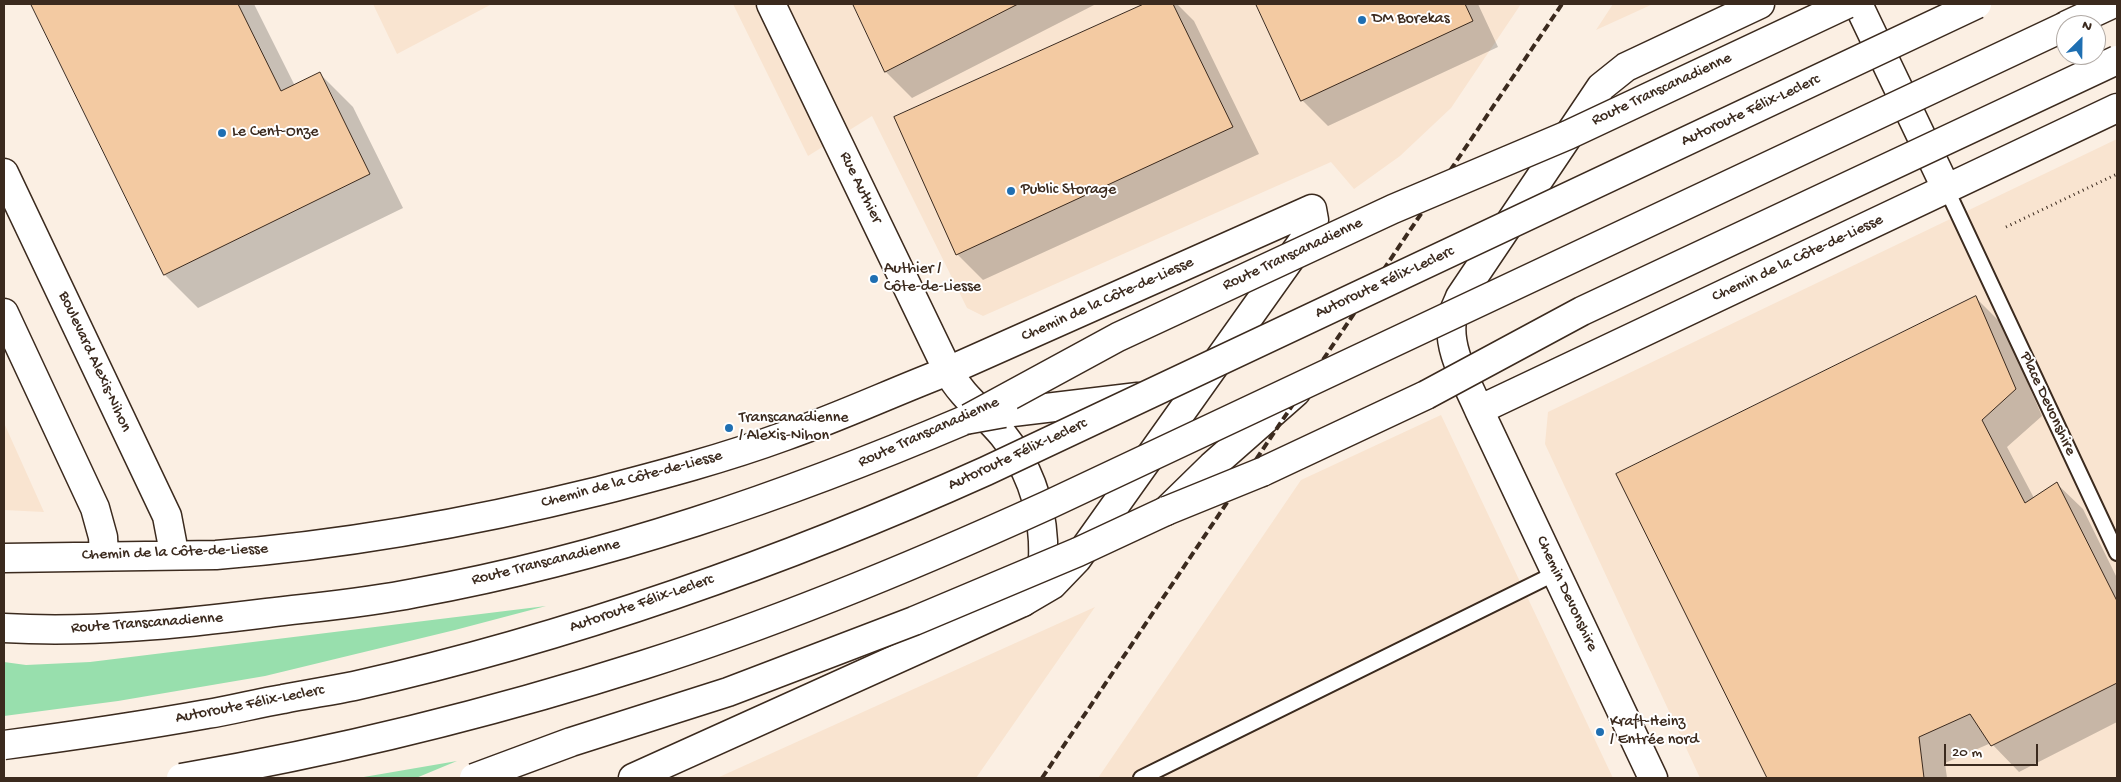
<!DOCTYPE html>
<meta charset="utf-8">
<style>
body{margin:0}
#map{position:relative;width:2121px;height:782px;overflow:hidden;background:#fbefe3;font-family:"Gochi Hand",sans-serif}
canvas{display:block}
.frame{position:absolute;inset:0;border:5px solid #3b2a1e;pointer-events:none}
.north{position:absolute;left:2056px;top:15px;width:50px;height:50px;box-sizing:border-box;background:#fff;border:1px solid #b1aaa5;border-radius:50%;rotate:23deg;font-size:14px;font-weight:700;line-height:20px;text-align:center;color:#3b2a1e}
.north::after{content:'';display:block;margin:auto;width:18px;height:22px;background:#1f6fb2;clip-path:polygon(50% 0,100% 100%,50% 72%,0 100%)}
.scale{position:absolute;left:1944px;top:744px;width:94px;height:22px;box-sizing:border-box;border:2px solid #3b2a1e;border-top:0;padding-left:6px;font-size:15px;line-height:18px;white-space:nowrap;color:#3b2a1e;-webkit-text-stroke:4px #fff;paint-order:stroke}
</style>
<div id="map">
<canvas width="2121" height="782"></canvas>
<div class="frame"></div>
<div class="north">N</div>
<div class="scale">20 m</div>
</div>
<script>
const ctx = document.querySelector('canvas').getContext('2d');
ctx.lineJoin = 'round';
function fillPath(path, color) {
  ctx.fillStyle = color;
  ctx.fill(path, 'evenodd');
}
function stroke(path, color, width, dash) {
  ctx.strokeStyle = color;
  ctx.lineWidth = width;
  ctx.lineCap = dash ? 'butt' : 'round';
  ctx.setLineDash(dash || []);
  ctx.stroke(path);
}
function label(font, color, halo, rows, align = 'center') {
  ctx.font = font + ' "Gochi Hand",sans-serif';
  ctx.lineWidth = 4;
  ctx.setLineDash([]);
  ctx.textBaseline = 'middle';
  ctx.strokeStyle = halo;
  ctx.fillStyle = color;
  for (const [text, x, y, turn = 0] of rows) {
    ctx.save();
    ctx.translate(x, y);
    ctx.rotate((+turn || 0) * Math.PI / 180);
    ctx.textAlign = isNaN(turn) ? turn : align;
    if (halo) ctx.strokeText(text, 0, 0);
    ctx.fillText(text, 0, 0);
    ctx.restore();
  }
}
const built = new Path2D(`
 M373 4H492L397 54Z
 M733 4H1521L1451 108 1400 156 1354 189 1331 162 983 316 967 308 872 116 808 156Z
 M1613 4H1653L1596 30Z
 M2117 139V778H1700L1545 444 1548 412Z
 M1441 415 1613 778H1098L1301 480Z
 M4 423 44 512 4 510Z
 M1095 607 976 778H717Z`);
const green = new Path2D(`
 M546 606 455 630 265 676 118 701 4 716V662L26 665 90 662Z
 M457 761 416 778H358Z`);
const shadow = new Path2D(`
 M32 4H254L295 86 320 74 353 107 403 208 198 308 165 275Z
 M854 4H1096L912 98 886 72Z
 M1147 4H1177L1194 21 1259 154 983 280 957 254 895 118Z
 M1257 4H1478L1498 47 1328 126 1302 100Z
 M1975 297 2002 324 2042 416 2007 447 2034 498 2056 483 2083 509 2117 578V722L2019 772 1991 743 1945 763 1947 778H1768L1617 475Z`);
const building = new Path2D(`
 M31 4H238L281 91 320 72 370 174 164 275Z
 M853 4H1018L885 72Z
 M1144 4H1173L1233 127 956 255 894 117Z
 M1256 4H1465L1473 21 1301 101Z
 M1976 296 2016 389 1982 420 2025 503 2057 482 2117 601V683L1991 746 1970 714 1919 737 1924 778H1767L1616 474Z`);
const path = new Path2D(`
 M2006 227 2117 174`);
const lane = new Path2D(`
 M1946 188 2117 553
 M1141 778 1556 573`);
const street = new Path2D(`
 M771 4 948 371 1312 209 1314 220 1310 231 1077 559 1052 585 1023 602
 M1858 4 1946 188`);
const secondary = new Path2D(`
 M4 173 167 516 172 542V555
 M4 313 95 508 103 537 104 556
 M1479 410 2117 108
 M1262 472 1426 395
 M4 558 216 555C346 545 473 522 599 491 661 475 725 458 785 436 840 417 893 392 948 371 962 397 985 413 1003 435 1028 466 1041 502 1043 541 1043 549 1044 557 1042 564 1038 577 1029 590 1023 602L633 778
 M1653 778 1479 410C1467 382 1445 346 1453 315 1454 309 1458 303 1460 297L1601 87 1626 67 1760 4`);
const primary = new Path2D(`
 M4 628C92 633 179 624 267 613 316 607 366 603 415 593 607 558 786 496 965 420`);
const highway = new Path2D(`
 M2067 25 2112 4
 M1004 413 1138 397
 M1166 511 1212 466 1296 392`);
const rail = new Path2D(`
 M1042 778 1562 4`);
const secondaryBridge = new Path2D(`
 M1426 395 1582 311 2117 60
 M969 418 1118 337 1393 209 1568 135 1847 4
 M1166 511 1262 472`);
const primaryBridge = new Path2D(`
 M474 778 571 742 728 692 914 621 1078 552 1166 511`);
const highwayBridge = new Path2D(`
 M965 420 1004 413
 M4 745C72 736 140 726 207 714 233 710 258 703 283 699 307 694 330 691 354 686 568 638 786 561 986 471L1977 4
 M181 778C338 751 492 713 643 665 782 621 916 565 1048 505L2066 26`);
const markers = [
 [1362,20,5,"#1f6fb2"],
 [222,133,5,"#1f6fb2"],
 [1011,191,5,"#1f6fb2"],
 [874,279,5,"#1f6fb2"],
 [729,428,5,"#1f6fb2"],
 [1600,732,5,"#1f6fb2"]
];
const poiNames = [
 ["DM Borekas",1372,20],
 ["Le Cent-Onze",232,133],
 ["Public Storage",1021,191],
 ["Authier /",884,270],
 ["Côte-de-Liesse",884,288],
 ["Transcanadienne",739,419],
 ["/ Alexis-Nihon",739,437],
 ["Kraft-Heinz",1610,723],
 ["/ Entrée nord",1610,741]
];
const streetNames = [
 ["Route Transcanadienne",1662,90,-25],
 ["Autoroute Félix-Leclerc",1751,111,-25],
 ["Rue Authier",860,188,64],
 ["Route Transcanadienne",1293,255,-25],
 ["Chemin de la Côte-de-Liesse",1798,259,-25],
 ["Autoroute Félix-Leclerc",1385,283,-25],
 ["Chemin de la Côte-de-Liesse",1108,300,-24],
 ["Boulevard Alexis-Nihon",94,362,65],
 ["Place Devonshire",2047,404,65],
 ["Route Transcanadienne",929,433,-24],
 ["Autoroute Félix-Leclerc",1018,455,-25],
 ["Chemin de la Côte-de-Liesse",632,480,-15],
 ["Chemin de la Côte-de-Liesse",175,553,-2],
 ["Route Transcanadienne",546,563,-14],
 ["Chemin Devonshire",1566,594,65],
 ["Autoroute Félix-Leclerc",642,604,-19],
 ["Route Transcanadienne",147,624,-4],
 ["Autoroute Félix-Leclerc",250,705,-11]
];
fillPath(built, '#f9e4d0');
fillPath(green, '#98dfad');
fillPath(shadow, '#0003');
fillPath(building, '#f3caa2');
stroke(building, '#3b2a1e', 1);
stroke(lane, '#3b2a1e', 18);
stroke(street, '#3b2a1e', 31);
stroke(secondary, '#3b2a1e', 31);
stroke(primary, '#3b2a1e', 31);
stroke(highway, '#3b2a1e', 31);
stroke(path, '#3b2a1e', 3, [1, 4]);
stroke(lane, '#fff', 14);
stroke(street, '#fff', 28);
stroke(secondary, '#fff', 28);
stroke(primary, '#fff', 28);
stroke(highway, '#fff', 28);
stroke(rail, '#3b2a1e', 4, [8, 4]);
stroke(secondaryBridge, '#3b2a1e', 31, []);
stroke(primaryBridge, '#3b2a1e', 31, []);
stroke(highwayBridge, '#3b2a1e', 31, []);
stroke(secondaryBridge, '#fff', 28);
stroke(primaryBridge, '#fff', 28);
stroke(highwayBridge, '#fff', 28);
for (const [x, y, r, color] of markers) {
  const dot = new Path2D();
  dot.arc(x, y, r, 0, 2 * Math.PI);
  ctx.fillStyle = color;
  ctx.fill(dot);
  stroke(dot, '#fff', 2);
}
label('16px', '#3b2a1e', '#fff', poiNames, 'left');
label('16px', '#3b2a1e', '#fff', streetNames);
</script>
